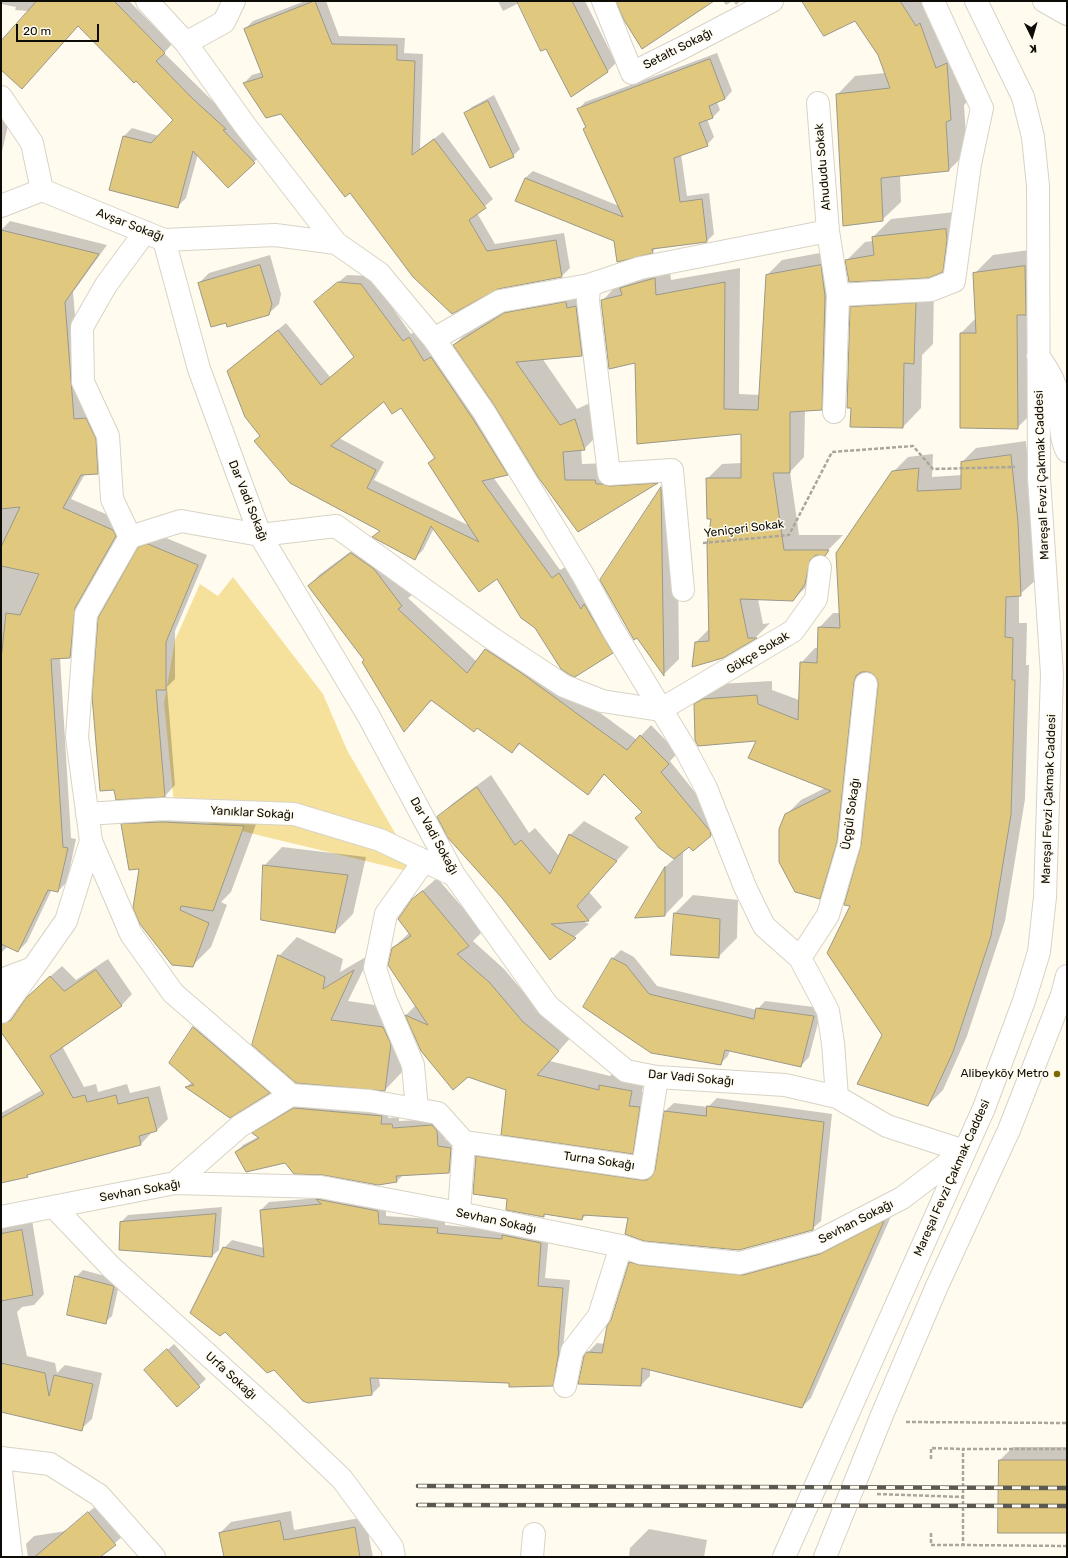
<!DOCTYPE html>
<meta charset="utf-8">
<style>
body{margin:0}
#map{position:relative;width:1068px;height:1558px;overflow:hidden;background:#fffbef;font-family:Rubik,sans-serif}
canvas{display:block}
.frame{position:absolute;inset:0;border:2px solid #0e0c07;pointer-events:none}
.north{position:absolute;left:1012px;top:16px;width:40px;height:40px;-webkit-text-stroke:3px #fffbef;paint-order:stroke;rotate:175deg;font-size:11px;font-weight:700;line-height:16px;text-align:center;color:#0e0c07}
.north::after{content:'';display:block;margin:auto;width:14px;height:18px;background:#0e0c07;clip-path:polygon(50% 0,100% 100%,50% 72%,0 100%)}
.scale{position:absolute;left:16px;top:24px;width:83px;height:18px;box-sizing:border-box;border:2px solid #0e0c07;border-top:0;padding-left:5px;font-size:12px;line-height:14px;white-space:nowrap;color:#0e0c07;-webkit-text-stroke:3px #fffbef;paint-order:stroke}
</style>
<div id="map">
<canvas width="1068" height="1558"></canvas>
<div class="frame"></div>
<div class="north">K</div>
<div class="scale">20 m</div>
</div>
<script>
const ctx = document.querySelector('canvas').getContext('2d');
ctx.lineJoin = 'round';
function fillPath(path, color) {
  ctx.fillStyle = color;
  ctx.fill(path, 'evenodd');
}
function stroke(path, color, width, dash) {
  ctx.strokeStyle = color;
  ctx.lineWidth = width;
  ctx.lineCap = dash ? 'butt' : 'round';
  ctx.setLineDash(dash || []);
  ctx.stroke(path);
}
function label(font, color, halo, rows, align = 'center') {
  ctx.font = font + ' Rubik,sans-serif';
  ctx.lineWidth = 3;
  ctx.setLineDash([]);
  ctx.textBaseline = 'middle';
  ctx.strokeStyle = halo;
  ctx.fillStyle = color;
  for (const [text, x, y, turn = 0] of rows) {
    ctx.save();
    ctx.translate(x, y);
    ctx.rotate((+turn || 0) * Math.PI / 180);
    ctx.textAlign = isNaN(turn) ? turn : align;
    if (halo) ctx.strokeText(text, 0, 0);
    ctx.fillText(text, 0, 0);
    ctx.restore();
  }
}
const green = new Path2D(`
 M233 577 323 694 347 750 413 864 407 871 175 815 164 703 175 640 200 584 218 596Z`);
const shadow = new Path2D(`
 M1 1H129L172 44 164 53 233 121 262 154 254 162 198 154 186 198 178 206 110 189 124 136 132 128 159 136 174 120 136 80 78 25 1 69V43L29 11 15 10 16 7 1 4Z
 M305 1H326L339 36 405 38 404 53 423 54 420 149 443 132 493 199 477 213 495 244 564 233 570 268 562 276 497 288 351 191 282 113 244 83 252 75 262 72 245 29 253 21Z
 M498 1H585L616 63 608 71 546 47 519 3 503 11Z
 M723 1H733L726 5Z
 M733 1H741L736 5Z
 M811 1H930L969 100 964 105 967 152 949 170 900 175 901 202 882 220 837 95 855 76 885 73 879 54 856 20Z
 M717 53 732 91 725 99 717 102 720 110 713 117 707 119 714 137 707 145 681 154 687 196 709 193 714 234 707 241 657 247 652 252 615 240 525 178 533 171 619 206 578 110 585 102Z
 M494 95 520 149 513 156 465 113 472 107Z
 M1 119 9 121 1 156Z
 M964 211 961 252 942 271 846 261 865 242 873 241V237L891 219Z
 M10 221 107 245 73 292 83 410H95L106 464 97 473 85 474 71 499 122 521 124 527 79 648 70 657H60L71 838 76 839 67 882 58 891 52 889 27 942 18 951 8 946 1 953V230Z
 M1043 248 1036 409 1017 428 961 333 976 318 974 274 993 255Z
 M836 250V394L821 409 805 410 804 457 790 472 799 535H843L823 555 820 567 808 585 793 600 758 599 763 624 770 623 756 637 723 657 696 642 710 628 712 518 707 479 722 464 742 463V433L636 362 602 301 617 285 669 263 671 280 740 268 739 394 760 395 767 275 782 260Z
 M270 255 281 294 279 304 268 314 227 321 199 283 209 273Z
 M347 275 370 276 411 334 418 330 515 466 507 474 493 477 560 570 567 566 620 645 612 653 535 627 497 577 434 528 423 550 415 558 374 537 381 530 261 435 228 371 286 323 330 377 355 357 315 302ZM385 400 401 407 435 457 430 463 470 526 374 480 384 462 339 438Z
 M583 285 598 338 582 355 542 358 577 409 592 402 601 432 584 449H581L582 464 611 463 673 467 658 483 578 531 454 345 471 328 522 296Z
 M934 285 933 344 922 355 921 408 903 427 851 307 870 289Z
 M1026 441 1032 507 1036 580 1019 595V623H1027L1026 665H1029L1025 799 1005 921 967 1036 943 1090 928 1105 883 1035 852 906 862 846 879 685 878 678 874 673 867 671 851 826 834 883 820 897 786 815 801 800 825 788 758 739 695 705 710 690 719 684 772 681V690L799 700 801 663 815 648H818L819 628 833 613H840L893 472 908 457 933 454 932 477 962 475V462L976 448Z
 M677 472 679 659 664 674 601 580 662 488Z
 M159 535 207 555 175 631V679L167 687 175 785 165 796 139 548 150 538Z
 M362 543 384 559 412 595 408 598 477 662 496 639 531 662 637 740 651 725 678 753 670 761 721 825 711 835 683 851V896L665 915 637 917 665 867 674 859 643 812 605 774 588 794 521 743 512 752 477 727 432 700 404 730 366 660 309 586 319 575Z
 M491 775 529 833 535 828 560 857 570 835 584 821 629 847 589 892 602 907 589 920 582 921 589 924 550 958 438 818 452 804Z
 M140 806 262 808 231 892 221 902 227 905 211 947 192 966 140 868 122 825Z
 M282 847 366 857 353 914 335 932 264 866Z
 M437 878 483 931 473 941 504 969 537 1008 572 1036 550 1061 610 1076 614 1071 645 1077 642 1092 653 1094 646 1139 632 1153 507 1089 409 1021 403 1071 385 1090 279 956 297 937 343 959 340 972 371 954 348 1001 402 1009 405 1016 416 1005 393 948 409 933 413 899Z
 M693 895 738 900 737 938 718 957 674 914Z
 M621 950 634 957 657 986 757 1010 765 1001 822 1008 809 1057 801 1066 730 1050 728 1056 720 1064 584 1007 613 958Z
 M108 959 132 994 121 1006 62 1046 84 1087 96 1084 98 1092 127 1084 130 1093 160 1086 168 1119 157 1130 152 1132 141 1144 30 1173 27 1176 1 1182V1113L42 1090 1 1028 17 1014 43 983 62 966 76 980Z
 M204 1018 279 1083 269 1092 186 1087 192 1082 170 1062 194 1028Z
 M717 1098 832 1114 821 1221 812 1229 587 1214 582 1219 546 1213 543 1216 508 1198 476 1157 485 1148 650 1172H656L665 1111 674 1103 708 1107Z
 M302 1101 389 1109 388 1118 399 1117V1121L439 1119 444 1124 445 1140 457 1142 456 1165 449 1172 403 1175 396 1182 236 1152 243 1145 258 1137 254 1133 260 1127Z
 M319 1198 386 1203V1216L445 1220V1225L549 1235 545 1278 570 1280 560 1377 552 1385 379 1378 380 1386 372 1394 224 1248 232 1240 264 1248 261 1210 269 1202Z
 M222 1207 219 1250 212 1256 120 1249 121 1222 128 1215Z
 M892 1214 811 1398 802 1407 650 1369V1376L641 1385 587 1353 597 1343 605 1344 630 1263 639 1253 753 1266Z
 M32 1220 44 1294 34 1305 22 1307 17 1312 27 1356 55 1363 57 1373 65 1365 102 1373 92 1419 81 1429 1 1411V1225Z
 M83 1270 120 1280 112 1316 105 1322 76 1277Z
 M174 1344 206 1379 177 1406 152 1364Z
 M1013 1447H1067V1532L1000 1460Z
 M97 1505 123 1536 99 1557H28L26 1544 34 1536 66 1531Z
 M291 1511 294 1530 365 1517 373 1557H225L220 1533 231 1522Z
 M649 1529 707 1540 704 1557H629L630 1548Z`);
const building = new Path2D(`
 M37 1H114L165 53 156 61 193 99 226 129 223 130 255 163 228 188 193 151 178 208 109 190 123 136 151 143 173 120 136 81 134 83 78 26 22 89 1 70V41Z
 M315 1 332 44 397 45V60L415 61 412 155 434 139 486 208 469 220 487 251 556 240 562 277 498 289 452 314 413 277 350 193 345 197 281 114 266 118 243 83 263 77 244 29Z
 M517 1H572L608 72 571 97 546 49 541 51Z
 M616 1H714L642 49 624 20Z
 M802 1H900L916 26 920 23 936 68 947 63 951 120 946 122 949 171 881 178 883 221 843 226 836 94 890 88 878 55 855 21 824 36Z
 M710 59 725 99 709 106 713 118 699 123 708 146 674 158 680 202 702 199 707 242 652 249 653 253 617 262 614 241 515 201 525 178 623 217 583 129 586 127 577 109Z
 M488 101 514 157 490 168 464 113Z
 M946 229 947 240 943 272 928 278 849 282 845 260 874 255 872 237Z
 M1 230 99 254 65 302 74 419 86 418 96 439 98 474 81 475 63 508 113 530 116 536 75 608 70 658 51 659 63 847 68 848 58 892 48 890 18 952 1 944V660L6 613 20 615 39 574 1 566V547L20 507 1 509Z
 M260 265 272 304 269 315 227 327 226 323 211 327 198 283Z
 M821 265 825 296 822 410 790 412V473H773L784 550H829L825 556 816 555 810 560 805 584 793 601 740 599 748 638H757L723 658 692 667 695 642 709 641 707 545 711 519H707L706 478H741V434L637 444 635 363 609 369 601 300 622 295 620 288 655 278 656 295 725 282 724 409 758 410 766 275Z
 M1025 266 1026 315H1017L1018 429 960 428V333H976L973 273Z
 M338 282 361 284 403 341 409 337 424 361 431 357 473 419 508 475 482 481 552 578 559 573 581 609 584 604 613 653 575 677 570 675 561 669 535 628 521 618 497 579 479 592 431 526 415 560 372 537 380 531 290 483 254 441 260 436 245 417 227 371 278 330 321 385 354 357 314 302ZM384 402 392 414 401 408 435 458 428 463 479 542 367 488 376 470 331 446Z
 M566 302 567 308 576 306 582 356 516 362 560 425 575 419 585 450 563 452 565 480H595L596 484H602L610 486 658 483 578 532 538 477 494 405 453 345 504 313Z
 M916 303 914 364 904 363 903 428 850 427 851 408H847L850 307Z
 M1011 455 1018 522 1021 596 1006 597 1005 637 1013 638 1012 680H1015L1011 815 991 936 953 1052 928 1106 857 1084 882 1035 827 953 850 906 844 905 861 845 878 685 877 679 873 674 868 672H861L856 676 854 682 837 842 820 899 795 892 779 862V829L785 814 831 791 748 758 756 741 698 746 695 740 694 704 703 699 757 695 758 704 798 720 800 662 817 663 818 627 840 628 836 553 892 471 919 468 917 491 961 489V462Z
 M661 487 664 676 637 638 634 640 600 580Z
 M148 544 198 565 166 642V690H156L165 797 116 800 114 790 100 791 92 696 98 618 138 547Z
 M351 553 374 569 402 606 398 609 467 673 485 649 520 672 627 750 640 735 669 764 661 772 710 831 711 836 693 851 689 847 674 859 659 848 635 818 642 812 604 774 588 795 519 743 512 753 477 728 474 732 431 700 404 732 362 662 364 660 308 586Z
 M477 787 515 845 521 840 550 874 569 834 617 861 577 906 589 921 551 924 576 938 550 960 502 898 448 838 437 817Z
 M163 822 244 826 213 911 181 906 180 910 209 923 193 967 172 965 140 924 133 908 139 869 129 870 121 824Z
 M263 865 348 875 335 933 261 920Z
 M665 867V916L635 918Z
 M423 891 469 946 457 954 490 983 523 1022 559 1051 537 1075 599 1090V1085L632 1091 629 1106 640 1107 633 1154 501 1135 506 1090 468 1077 453 1090 421 1051 405 1015 428 1025 388 965 392 948 411 936 398 919 412 899Z
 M674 913 720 919 719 958 671 955Z
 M278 955 325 977 323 989 354 970 331 1020 383 1027 391 1044 385 1091 296 1083 252 1045Z
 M612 958 626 965 649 994 754 1019 756 1008 814 1016 801 1067 725 1050 721 1065 651 1053 583 1007Z
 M96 970 122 1006 50 1056 73 1098 85 1095 87 1102 116 1095 118 1104 148 1097 157 1131 139 1136 141 1145 27 1175 28 1177 1 1183V1118L44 1094 1 1032V1024L11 1020 26 998 50 976 64 991Z
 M193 1027 270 1093 230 1118 185 1087 194 1085 169 1063Z
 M707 1106 824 1122 813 1230 739 1250 644 1241 625 1234 628 1218 583 1215 582 1220 544 1214V1217L506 1210 507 1199 473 1194 476 1156 641 1180H647L652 1176 655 1170 664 1111 706 1116Z
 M294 1108 382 1116 381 1124H392L393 1128 432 1125 437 1131 438 1146 451 1148 449 1173 396 1176 397 1182 378 1185 323 1175 294 1174 285 1163 246 1172 235 1152 259 1138 252 1133Z
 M316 1199 378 1211 379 1224 438 1228 437 1233 502 1239V1235L541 1243 538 1286 563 1288 558 1351H559L553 1386 509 1387V1383L370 1378 372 1395 308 1403 303 1401 274 1370 267 1373 225 1332 220 1336 190 1313 223 1247 264 1257 260 1210 321 1204Z
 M216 1214 212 1257 119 1250 120 1222Z
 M884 1221 802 1408 642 1368 641 1386 578 1384 584 1356 587 1352 602 1353 607 1326 611 1320 629 1262 640 1265 743 1275 820 1254Z
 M22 1230 33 1295 1 1301V1234Z
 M75 1276 114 1286 106 1324 67 1315Z
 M167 1349 200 1387 177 1407 144 1370Z
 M1 1363 45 1373 49 1396 54 1375 93 1384 82 1431 1 1412Z
 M999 1460H1067V1533H998Z
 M88 1512 116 1545 100 1557H35Z
 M280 1521 284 1540 355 1527 360 1557H224L219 1533Z`);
const path = new Path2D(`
 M703 543 789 535 832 452 913 446 933 469 1015 467
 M906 1422 1067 1423
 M1067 1449H963V1545L1067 1546
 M931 1459V1448L963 1449
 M877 1494 963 1497
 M931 1533V1545H963`);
const minor = new Path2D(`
 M147 1 186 43 244 124 336 243 379 273 434 339 484 412 583 575 613 630 687 752 706 788 745 887 764 926 800 958 828 1011 833 1043 837 1097
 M603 1 632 73 682 48 772 1
 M186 43 224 22 234 1
 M1 97 32 143 42 190
 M818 103 828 231 838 295 931 290 954 281 970 164 982 108 933 1
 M1 206 42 190 164 240 275 235 336 243
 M164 240 199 369 260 535 368 715 454 875 548 1006 626 1071 657 1077 785 1085 837 1097 887 1126 964 1151
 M589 285 588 301 609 474 672 470 683 590
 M434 339 500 301 589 285 640 268 828 231
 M834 412 838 295
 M130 537 112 499 108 436 83 382 82 327 106 285 145 232
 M87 814 163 809 294 814 380 840 454 875
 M800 958 828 915 849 844 866 684
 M1 980 33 968 66 921 91 841
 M1 1012 32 969
 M417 1109 413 1065 385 999 375 968 386 914 424 861
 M464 1142 643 1168 657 1077
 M175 1183 240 1126 291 1095
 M54 1207 111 1267 279 1419 342 1479 392 1547 394 1557
 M459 1213 464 1142 438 1113 370 1101 291 1095 173 993 131 934 91 841 77 737 86 614 130 537 181 521 260 535 336 526 490 637 564 686 602 701 660 710 793 631 816 599 820 567
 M1 1217 175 1183 321 1187 459 1213 621 1246 641 1253 740 1263 817 1242 902 1198 964 1151
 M565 1386 572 1351 599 1316 621 1246
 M1 1458 50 1464 99 1495 154 1557
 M1 1471 11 1557
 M532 1557 534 1534`);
const major = new Path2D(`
 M1044 1 1067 14
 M1038 356C1050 372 1058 387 1060 407 1061 421 1060 438 1067 451
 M784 1557 984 1108 1024 1001 1039 952 1045 897 1052 674 1039 478 1038 186 1033 137 1023 97 976 1
 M825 1557 882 1415 937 1286 1009 1130 1062 995 1067 976`);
const rail = new Path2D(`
 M418 1486 1067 1488
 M418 1505 1067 1506`);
const markers = [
 [1057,1074,4,"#7f6700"]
];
const streetNames = [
 ["Setaltı Sokağı",678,49,-27],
 ["Ahududu Sokak",823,167,-95],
 ["Avşar Sokağı",130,225,21],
 ["Mareşal Fevzi Çakmak Caddesi",1042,475,-92],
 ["Dar Vadi Sokağı",248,501,68],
 ["Yeniçeri Sokak",744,529,-7],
 ["Gökçe Sokak",758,653,-31],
 ["Mareşal Fevzi Çakmak Caddesi",1049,799,-88],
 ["Yanıklar Sokağı",252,813,3],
 ["Üçgül Sokağı",851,814,-82],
 ["Dar Vadi Sokağı",434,836,61],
 ["Dar Vadi Sokağı",691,1078,5],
 ["Turna Sokağı",599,1161,8],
 ["Mareşal Fevzi Çakmak Caddesi",952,1178,-66],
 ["Sevhan Sokağı",140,1191,-10],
 ["Sevhan Sokağı",496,1221,12],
 ["Sevhan Sokağı",856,1222,-27],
 ["Urfa Sokağı",231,1376,42]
];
const poiNames = [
 ["Alibeyköy Metro",1049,1074]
];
fillPath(green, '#f6e19c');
fillPath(shadow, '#0003');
fillPath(building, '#e0c97e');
stroke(building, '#9b9789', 1);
stroke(minor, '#d8d3c5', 24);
stroke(major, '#d8d3c5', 24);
stroke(path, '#aaa69d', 2.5, [4, 2]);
stroke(minor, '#fff', 22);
stroke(major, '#fff', 22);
stroke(rail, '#5a5851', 4.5);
stroke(rail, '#fffbef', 3, [9]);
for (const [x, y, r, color] of markers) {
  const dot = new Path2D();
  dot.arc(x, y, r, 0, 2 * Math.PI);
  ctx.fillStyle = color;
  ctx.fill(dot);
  stroke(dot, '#fffbef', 1.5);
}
label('12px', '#0e0c07', '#fffbef', streetNames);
label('12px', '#0e0c07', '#fffbef', poiNames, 'right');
</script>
